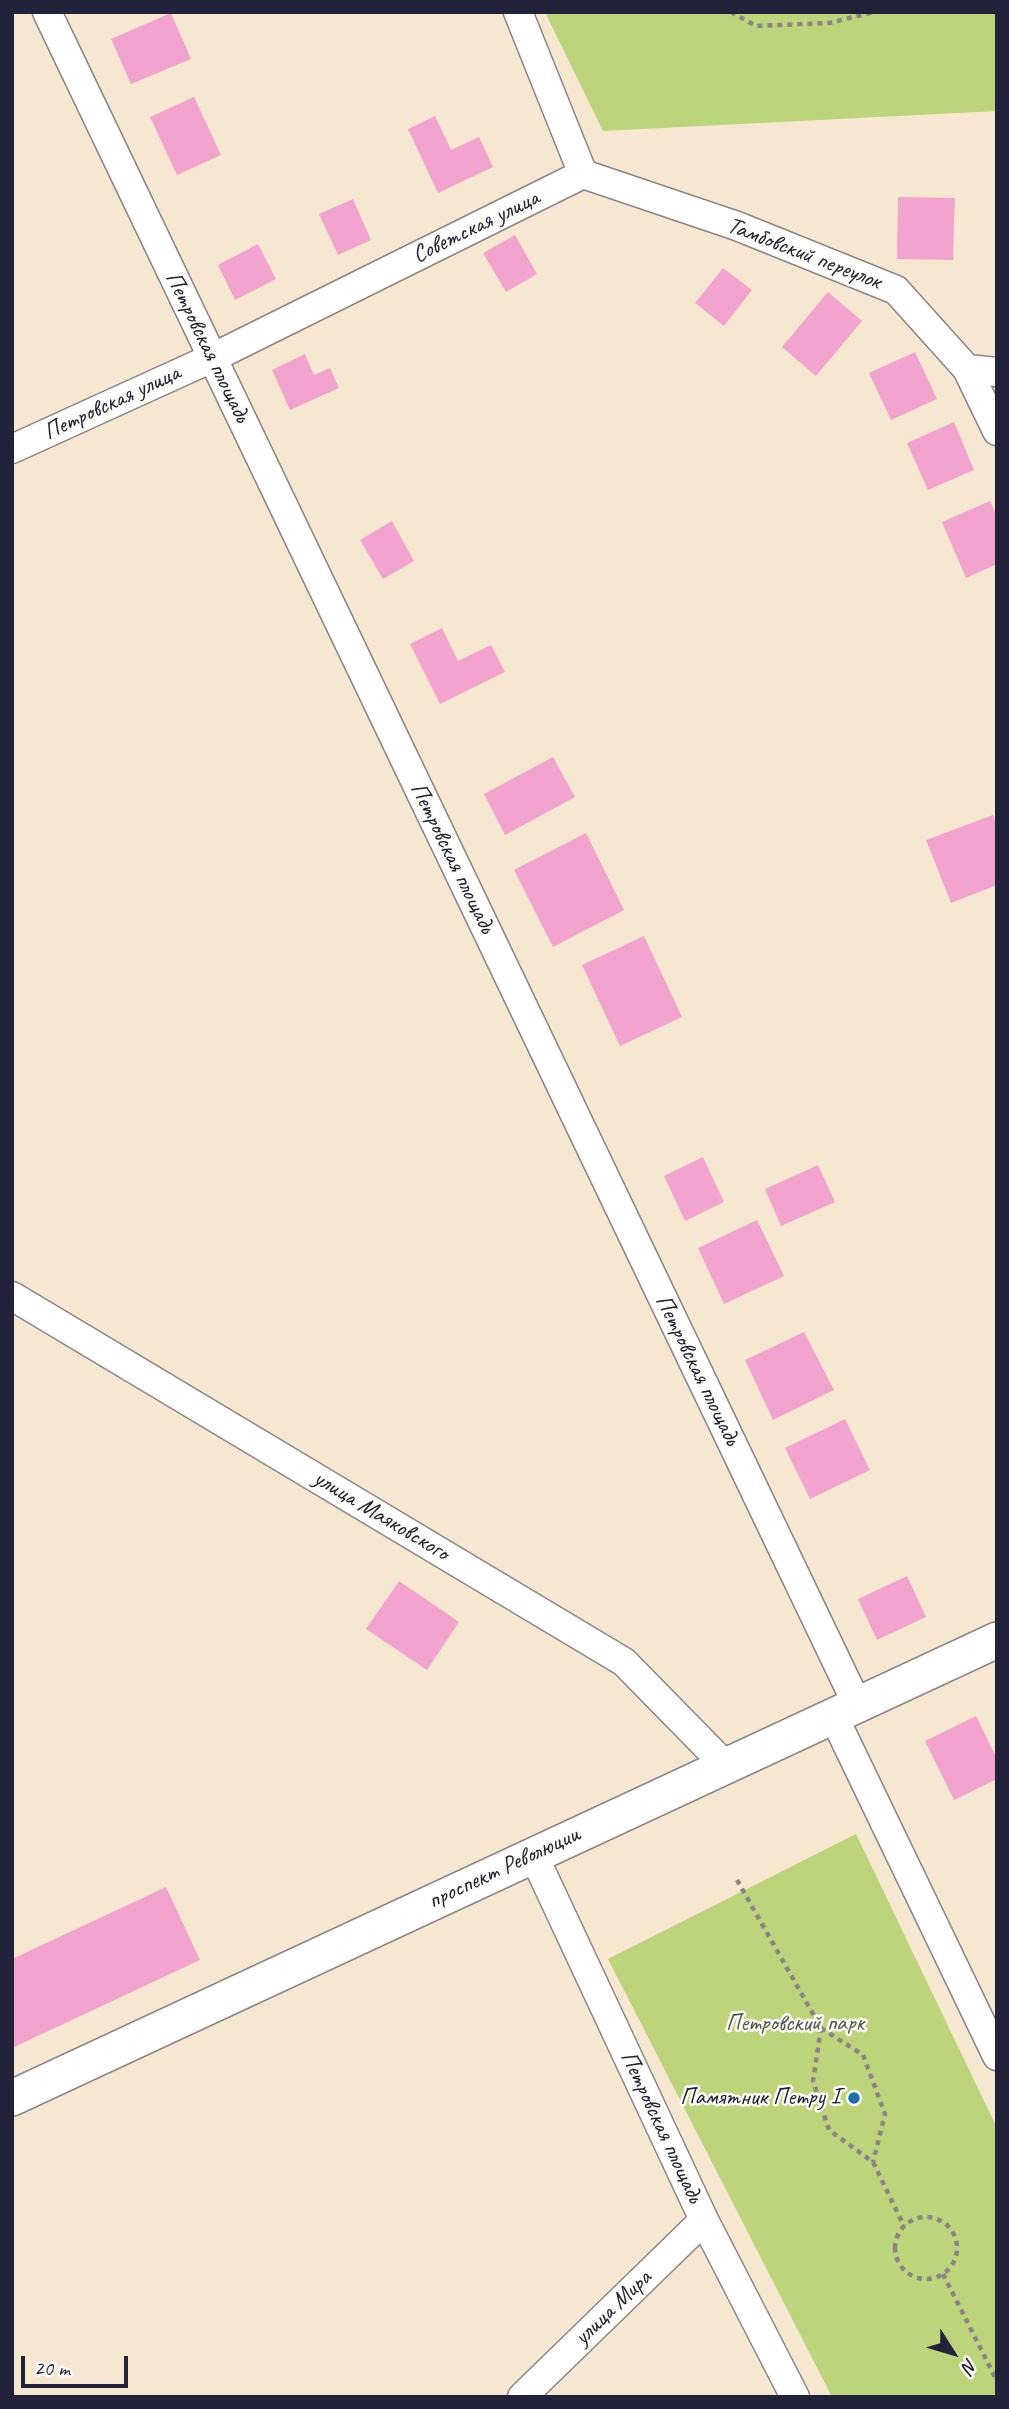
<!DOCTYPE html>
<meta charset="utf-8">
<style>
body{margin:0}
#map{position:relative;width:1009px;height:2409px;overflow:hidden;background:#f6e7d1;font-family:Caveat,sans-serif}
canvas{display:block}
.frame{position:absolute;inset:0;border:14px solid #22223b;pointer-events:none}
.north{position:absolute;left:918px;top:2318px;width:70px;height:70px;-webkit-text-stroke:5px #fdfcf7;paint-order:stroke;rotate:127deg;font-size:19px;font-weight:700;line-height:28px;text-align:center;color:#22223b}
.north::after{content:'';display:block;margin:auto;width:24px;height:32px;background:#22223b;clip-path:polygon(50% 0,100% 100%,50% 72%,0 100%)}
.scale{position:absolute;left:21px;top:2356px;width:107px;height:32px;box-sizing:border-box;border:4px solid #22223b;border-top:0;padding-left:9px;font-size:21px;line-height:24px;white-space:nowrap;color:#22223b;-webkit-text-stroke:5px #fdfcf7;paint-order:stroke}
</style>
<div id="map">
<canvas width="1009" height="2409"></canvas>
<div class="frame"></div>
<div class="north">N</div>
<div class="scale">20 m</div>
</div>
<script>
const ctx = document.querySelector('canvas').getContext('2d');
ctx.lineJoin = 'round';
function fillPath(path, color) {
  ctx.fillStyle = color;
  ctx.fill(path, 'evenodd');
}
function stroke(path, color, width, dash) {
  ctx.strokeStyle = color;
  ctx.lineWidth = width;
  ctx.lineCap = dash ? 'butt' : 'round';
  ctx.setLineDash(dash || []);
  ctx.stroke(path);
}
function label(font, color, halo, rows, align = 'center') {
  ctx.font = font + ' Caveat,sans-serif';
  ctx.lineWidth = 5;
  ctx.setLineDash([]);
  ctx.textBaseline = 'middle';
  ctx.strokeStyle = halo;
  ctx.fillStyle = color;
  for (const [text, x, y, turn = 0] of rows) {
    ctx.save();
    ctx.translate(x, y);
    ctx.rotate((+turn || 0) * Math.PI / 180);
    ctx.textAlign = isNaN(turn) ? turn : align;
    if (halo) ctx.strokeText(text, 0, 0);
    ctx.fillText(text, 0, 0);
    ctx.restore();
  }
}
const green = new Path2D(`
 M545 12H997V111L603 131Z
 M856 1834 997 2128V2397H832L608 1959Z`);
const building = new Path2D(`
 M171 13 191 59 131 84 111 39Z
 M194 97 221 155 177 175 150 117Z
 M435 116 451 150 479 137 493 167 438 193 408 129Z
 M898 197 955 198 953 260 897 259Z
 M353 199 371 240 338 255 319 214Z
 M515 235 537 274 506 292 483 253Z
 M258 244 276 279 235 300 218 265Z
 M723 268 752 290 724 326 695 303Z
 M828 292 862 321 816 376 782 347Z
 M915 352 937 399 891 420 869 373Z
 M305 354 314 375 330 368 339 388 290 410 272 370Z
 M954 422 974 470 928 490 907 443Z
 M990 501 997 516V564L966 578 942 522Z
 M392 521 414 561 383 579 360 540Z
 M442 628 458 661 491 645 505 672 440 704 410 644Z
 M553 757 575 797 505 835 484 794Z
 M993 815 997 826V885L951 903 926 840Z
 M586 833 624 910 553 947 514 870Z
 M644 936 682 1017 620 1046 582 965Z
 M703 1157 724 1202 685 1221 664 1176Z
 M818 1165 835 1202 781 1226 765 1189Z
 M757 1220 784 1276 724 1304 698 1248Z
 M804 1332 834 1390 773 1420 745 1360Z
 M845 1419 870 1470 810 1499 785 1448Z
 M907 1576 926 1617 877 1640 858 1599Z
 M399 1581 459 1622 427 1670 366 1629Z
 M976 1716 997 1759V1779L954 1800 925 1741Z
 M166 1887 200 1960 12 2048V1959Z`);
const path = new Path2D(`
 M731 12 756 26 829 23 874 12
 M737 1880 821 2028 813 2081 829 2130 873 2162 904 2226
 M821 2028 863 2055 885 2114 873 2162
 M895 2248a31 31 0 1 1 62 0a31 31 0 1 1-62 0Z
 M943 2274 997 2381`);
const minor = new Path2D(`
 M47 12 857 1704
 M583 174 737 226 896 290 967 369 997 372
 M967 369 997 431
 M12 449 212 358 583 174 518 12
 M12 1296 624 1662 726 1766
 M833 1715 997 2056
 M533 1854 704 2220 795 2397
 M522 2397 704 2220`);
const tertiary = new Path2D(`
 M12 2098 997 1640`);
const markers = [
 [854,2098,7,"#1f6fb2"]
];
const streetNames = [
 ["Советская улица",476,227,-26],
 ["Тамбовский переулок",804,254,21],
 ["Петровская площадь",207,347,64],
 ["Петровская улица",112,403,-25],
 ["Петровская площадь",452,858,64],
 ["Петровская площадь",697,1370,64],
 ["улица Маяковского",381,1516,31],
 ["проспект Революции",504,1868,-25],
 ["Петровская площадь",661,2127,65],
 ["улица Мира",613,2308,-44]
];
const parkNames = [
 ["Петровский парк",795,2024]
];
const poiNames = [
 ["Памятник Петру I",840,2098]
];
fillPath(green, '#bcd57b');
fillPath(building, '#f2a4cf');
stroke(minor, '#8c8486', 31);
stroke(tertiary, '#8c8486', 38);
stroke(path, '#8c8486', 4.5, [5, 5]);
stroke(minor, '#fff', 28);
stroke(tertiary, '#fff', 35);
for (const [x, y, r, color] of markers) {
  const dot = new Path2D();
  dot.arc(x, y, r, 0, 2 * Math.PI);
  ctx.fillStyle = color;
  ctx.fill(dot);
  stroke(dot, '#fdfcf7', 2.5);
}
label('24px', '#22223b', '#fdfcf7', streetNames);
label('24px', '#50584e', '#fdfcf7', parkNames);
label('24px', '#22223b', '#fdfcf7', poiNames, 'right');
</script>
